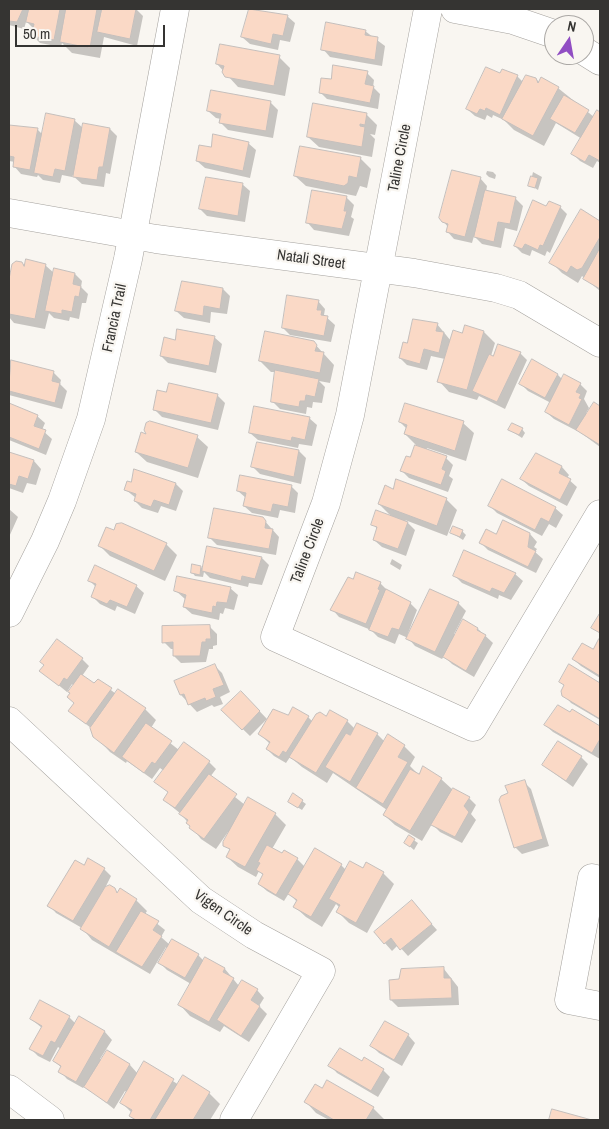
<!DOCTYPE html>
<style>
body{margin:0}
#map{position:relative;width:609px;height:1129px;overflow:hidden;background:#f9f6f1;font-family:"Archivo Narrow",sans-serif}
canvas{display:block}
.frame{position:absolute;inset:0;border:10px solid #353432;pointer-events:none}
.north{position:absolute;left:544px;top:15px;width:50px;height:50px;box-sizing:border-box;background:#f9f6f1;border:1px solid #aba8a5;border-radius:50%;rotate:12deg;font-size:14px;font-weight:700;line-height:20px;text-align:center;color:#353432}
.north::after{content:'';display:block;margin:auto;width:18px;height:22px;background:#914ec3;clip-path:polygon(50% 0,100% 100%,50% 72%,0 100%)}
.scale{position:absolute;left:15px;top:25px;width:150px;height:22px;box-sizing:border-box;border:2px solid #353432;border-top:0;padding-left:6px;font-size:15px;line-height:18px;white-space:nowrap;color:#353432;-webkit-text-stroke:4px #f9f6f1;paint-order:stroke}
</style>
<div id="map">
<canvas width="609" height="1129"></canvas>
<div class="frame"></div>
<div class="north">N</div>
<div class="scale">50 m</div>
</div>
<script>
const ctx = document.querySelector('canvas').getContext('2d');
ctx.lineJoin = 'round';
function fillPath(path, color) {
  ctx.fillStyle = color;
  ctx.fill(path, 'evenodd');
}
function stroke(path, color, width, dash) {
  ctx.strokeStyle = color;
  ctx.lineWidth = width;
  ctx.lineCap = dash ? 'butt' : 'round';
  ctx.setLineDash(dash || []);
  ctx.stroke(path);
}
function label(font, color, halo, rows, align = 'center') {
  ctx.font = font + ' "Archivo Narrow",sans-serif';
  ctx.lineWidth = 4.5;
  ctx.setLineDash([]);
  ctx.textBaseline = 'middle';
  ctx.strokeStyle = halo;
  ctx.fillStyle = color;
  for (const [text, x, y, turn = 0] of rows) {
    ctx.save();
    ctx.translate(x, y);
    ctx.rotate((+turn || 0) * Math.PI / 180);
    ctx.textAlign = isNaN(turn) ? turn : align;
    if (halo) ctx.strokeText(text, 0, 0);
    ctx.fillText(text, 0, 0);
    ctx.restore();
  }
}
const shadow = new Path2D(`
 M9 9H136L143 16 137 46 104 37 100 58 72 53 62 43 61 47 40 43 33 36 34 29 28 23 26 22 24 29 9 25Z
 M250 9 287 16 295 23 290 42 280 40 278 50 250 44 242 37Z
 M365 31 385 46 382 66 330 57 323 49Z
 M279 57 290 68 285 96 238 87 217 64Z
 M367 73 374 80 373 87 380 94 378 109 327 99 320 92Z
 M500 75 517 76 523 82 536 79 540 83 558 88 594 117 597 112 600 114V163L597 161 593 168 580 161 573 154 582 139 556 123 544 146 514 130 504 120 493 115 492 118 487 115 485 120 475 116 467 109Z
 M270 102 278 110 273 138 228 130 220 122 221 119 216 118 208 111Z
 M366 114 377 125 375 135 370 134 375 139 372 157 319 147 308 137Z
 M74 120 83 128 110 129 117 136 110 174 106 173 104 187 82 184 72 175V177L62 175 60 183 43 180 38 175 37 177 21 174 14 166 15 162 9 161V126L38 130 43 135Z
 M248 143 256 150 250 178 205 168 197 161 212 149Z
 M360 158 371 169 367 188 360 186 356 196 306 186 295 176Z
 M487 171 493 172 496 175 495 179 489 177 486 174Z
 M533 172 542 177 538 190 530 185Z
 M480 178 487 186 486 192 516 199 523 206 517 231 505 228 501 248 482 244 474 236 472 243 454 239 447 231 448 227 443 221Z
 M242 184 250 191 245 222 207 216 200 209Z
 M346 197 354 205 351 217 354 219 349 236 314 230 307 222Z
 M560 207 567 214 550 253 547 251 545 256 532 250 530 256 522 253 515 246 547 208Z
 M582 211 600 222V291L582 276 578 283 562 273 551 262Z
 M13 264 45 265 54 273 55 269 75 274 82 281 81 287 88 294 86 303H82L79 319 70 317 69 321 54 318 49 313 45 329 14 323 9 317V285Z
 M223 289 230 296 227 314 211 312 210 323 184 318 176 311Z
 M318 301 325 309 324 315 335 325 331 342 290 335 283 328Z
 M437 324 451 341 463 334 484 332 495 343 491 356 520 353 527 360 505 409 479 396 477 400 449 392 439 381 445 359 431 356 427 370 407 365 400 358 408 344Z
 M214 337 222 344 216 373 168 363 161 356 176 341Z
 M313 342 334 365 330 383 319 381 325 387 322 403 313 402 312 408 307 407 306 414 280 409 272 401 276 372H271L260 361Z
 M11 362 54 373 61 380 60 384 67 391 62 409 9 395V372Z
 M558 375 563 380 580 384 587 391 584 399 589 408 586 413 588 414 594 403 600 406V447L577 430V431L554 419 546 412 551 403 528 391 521 384Z
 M217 395 225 403 218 430 162 417 154 409Z
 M9 405 37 416 45 423 42 430 52 439 46 455 9 440Z
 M309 418 317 425 312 446 299 444 298 448 258 440 250 433Z
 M400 422 463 423 474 433 466 461 427 448 426 451 446 458 453 465 449 476 453 479 448 492 409 478 402 471 411 459 416 445 405 434 407 429Z
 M522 429 525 433 522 438 510 430Z
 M148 436 197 437 208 447 198 478 147 462 136 452Z
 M299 451 306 458 301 484 260 474 253 467Z
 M9 453 34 461 41 469 36 485 27 483 23 493 9 488Z
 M537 454 562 467 569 475 567 478 577 487 567 506 529 486 521 479Z
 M176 484 183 491 176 511 161 506 158 513 142 508 135 501 136 498 126 490Z
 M291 486 298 493 295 513 280 510 278 518 252 513 244 506 246 498 238 491Z
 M394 490 446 499 457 510 447 536 405 520 415 530 406 556 382 547 374 540 378 530 373 524 393 518 379 504Z
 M489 505 555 508 563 515 556 528 549 524 542 536 497 513Z
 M9 509 18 517 9 537Z
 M263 519 279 537 276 555 217 545 210 538Z
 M462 531 466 535 463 540 452 533Z
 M530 534 537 542 534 547 537 549 535 552 543 559 536 573 488 550 481 543 496 535Z
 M166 544 177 555 165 581 110 556 99 545Z
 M262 558 269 565 262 585 249 583 248 587 210 578 204 572 203 577 195 576 192 572 201 567 203 569Z
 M392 559 402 565 400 570 390 564Z
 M515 574 523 581 511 600 499 595 498 599 462 583 455 576Z
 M90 581 136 586 144 593 135 614 117 606 115 611 100 604 93 597 96 587Z
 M380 583 388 591 410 603 417 610 407 636H409L431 590 458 603 466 611 454 634 456 635 464 621 478 629 493 643 474 677 452 664 444 656 442 659 415 646 408 638 399 634 395 644 378 637 371 630 339 617 332 609Z
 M230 588 238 595 234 610 225 608 223 614 220 613 219 620 192 614 184 607 185 599 176 591Z
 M210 627 217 634V645L213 646V649H209L206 662 181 663 174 656V649H171L164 642Z
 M599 641 600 642V678L581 666 573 659 593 651Z
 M82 659 89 666 82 676 95 685 98 680 116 694 118 690 145 709 156 720 151 728 179 750 209 762 216 769 210 777 245 805 275 814 286 825 272 849 283 855 297 859 305 867 341 865 346 870 383 873 394 884 367 933 349 923 338 912 340 908 336 904 322 927 306 917 295 907 297 902 289 893 284 901 267 891 259 884 264 876 259 871 256 877 238 867 227 857 231 851 225 845 229 833 228 832 216 849 201 839 181 814 164 800 169 793 156 782 164 771 160 768 152 779 127 761 126 763 110 752 91 732V728L69 711 75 703 74 686 72 684 67 692 41 671Z
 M215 666 222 673 230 692 220 697 223 704 214 707 212 705 197 712 181 695Z
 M570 666 600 684V720L571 703 564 695 565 686 560 682Z
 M248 699 267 719 250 736 223 710Z
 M572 710 600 727V759L553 732 545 725 570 714Z
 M288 717H308L312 721 327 718 347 721 355 729 357 725 377 734 385 742 404 746 415 757 410 766 419 775 441 779 453 790 469 798 476 805 471 814 476 820 462 843 440 832 432 824 422 841 395 825 384 815 387 810 333 773 327 783 302 767 290 757 286 763 274 756 267 749 270 744 260 734Z
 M581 757 588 764 573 787 543 765Z
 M524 782 531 789 549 846 522 854 515 847 509 794Z
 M294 795 306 804 302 810 289 802Z
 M409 837 418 843 414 850 406 843Z
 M84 867 104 869 111 876 105 888 136 900 147 911 145 914 165 930 161 937 170 945 198 955 204 961 206 959 225 969 239 986 257 990 264 998 259 1006 267 1014 249 1042 224 1026 220 1032 190 1016 180 1005 191 984 167 970 160 963 168 949 166 947 150 974 92 940 82 928 56 913 49 905Z
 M412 902 437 930 408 956 398 945 392 951 375 932Z
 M444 969 458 987 459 1005 398 1007 391 1000 400 980Z
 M69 1017 76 1024 80 1017 105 1032 112 1040 100 1059 102 1061 108 1052 130 1065 138 1074 145 1063 179 1085 184 1077 209 1093 220 1104 210 1120H135L130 1116 132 1113 121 1102 127 1092 125 1091 114 1109 85 1086 83 1088 67 1079 60 1071 62 1068 54 1061 61 1049 58 1047 50 1062 38 1056 31 1049 42 1028 31 1019Z
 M408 1035 415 1043 402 1066 379 1053 372 1046Z
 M362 1062 383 1070 390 1077 378 1097 337 1073 330 1065Z
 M323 1090 373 1108 384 1119 329 1120 316 1113 306 1102Z`);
const building = new Path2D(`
 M9 9H23L17 22 9 21Z
 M29 9H60L54 40 31 36 34 24 26 22Z
 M66 9H97L90 48 60 42Z
 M102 9H136L130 39 97 32Z
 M249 9 288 15 283 36 273 34 271 44 241 37Z
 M326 22 366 30 365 35 378 37 375 60 321 50Z
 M220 44 280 55 274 86 225 77 222 72 224 66 216 64Z
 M333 65 368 71 365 84 374 86 370 103 319 93 321 78 331 79Z
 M486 67 500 73 502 69 518 75 500 115 486 108 485 111 480 109 477 114 466 109Z
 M526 75 536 78 538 83 541 77 559 87 533 136 502 119Z
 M211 90 271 101 266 131 219 123 221 114 207 111Z
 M564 95 589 110 575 133 550 119Z
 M313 103 367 113 365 125 360 124V126L365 127 362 147 307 137Z
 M597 110 600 112V161L589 155 585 162 571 154Z
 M46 113 75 119 65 171 55 169 53 177 34 173Z
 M83 123 110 128 103 167H99L97 180 73 177Z
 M9 125 38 128 30 170 13 167 14 157 9 156Z
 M213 134 249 142 243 171 196 161 199 145 211 147Z
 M300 146 361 157 357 178 349 176 348 183 344 186 294 176Z
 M452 170 481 177 465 237 446 232 448 224 442 222 439 218Z
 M531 176 538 178 535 188 528 186Z
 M206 177 243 183 238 216 199 209Z
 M312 190 347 196 344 211H347L342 229 306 223Z
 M485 190 516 197 510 224 498 222 494 242 474 237Z
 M533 200 546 206 549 201 561 206 543 246 540 245 538 250 525 244 522 249 514 246Z
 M581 209 600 221V237L582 268 577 270 571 266 567 273 549 263Z
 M600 248V289L583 279Z
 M26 259 46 264 35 319 9 314V279L12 264 16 261 22 262 24 266Z
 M54 268 75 273 73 284 81 286 79 297 75 296 72 312 62 310V314L45 311Z
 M182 281 223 288 220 309 204 306 203 316 175 311Z
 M287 295 319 300 317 310H322L321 315 328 316 324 336 282 328Z
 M413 319 438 323 436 331 444 332 439 353 424 349 420 364 399 358 403 342 407 343Z
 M465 325 484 331 467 390 437 382 453 330 462 333Z
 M177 329 215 336 209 366 160 356 164 337 175 340Z
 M265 331 314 341 317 345 315 351 324 352 320 373 259 361Z
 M498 344 521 352 497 402 472 391 489 354 493 356Z
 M532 359 558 374 545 398 519 384Z
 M11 360 54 371 52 381 60 383 55 403 9 391Z
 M275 370 319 379 315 397 306 395 305 401H300L299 407 271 402Z
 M564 374 581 383 576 392 581 394 579 398 582 399 569 425 545 412Z
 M169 383 218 394 211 423 153 410 157 390 166 392Z
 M594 402 600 406V445L576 430Z
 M9 403 38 415 34 426 46 430 39 449 9 437Z
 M405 403 464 421 455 451 404 434 407 425 399 422Z
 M254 406 310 417 305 440 292 437 291 441 249 433Z
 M150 421 198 435 188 468 135 452 141 432 146 434 144 430 146 423Z
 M512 423 523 428 519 435 508 430Z
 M257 442 299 450 294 477 251 467Z
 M415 445 447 456 442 469 446 471 441 485 400 471 406 456 410 457Z
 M9 452 34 460 28 479 19 476 16 486 9 484Z
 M536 453 562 466 559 473 571 479 560 500 520 479Z
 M134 469 176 483 169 505 154 500 151 507 134 501 136 494 124 490 127 481 131 482Z
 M240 475 292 485 288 507 273 504 271 512 243 506 246 493 237 491Z
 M396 479 447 498 437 526 378 504 385 485 393 489Z
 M502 479 556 507 549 522 541 518 535 530 488 506Z
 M214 508 263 517 266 521 265 528 273 529 269 549 208 538Z
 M376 510 408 522 398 549 373 540 377 527 371 525Z
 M503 520 530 533 528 547 536 551 528 567 479 543 486 529 496 534Z
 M122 523 167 543 154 571 98 546 106 527 114 530 116 524Z
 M453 526 463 530 460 537 450 533Z
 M207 546 262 557 255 579 242 576 241 581 202 571Z
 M464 550 516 573 504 593 492 588 490 592 453 576Z
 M192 564 201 566 200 575 191 573Z
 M95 565 137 585 127 607 110 600 107 604 91 597 96 584 88 581Z
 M356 572 381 582 378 589 380 590 366 624 330 610 348 577 353 579Z
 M177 576 231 587 227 603 217 602 216 607 213 606 212 613 183 607 186 595 174 591Z
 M386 589 411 602 399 630 392 628 388 637 369 630Z
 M430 589 459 602 435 652 406 639Z
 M600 613V633L591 628Z
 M463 619 478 628 477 630 486 635 466 671 443 657Z
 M210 625 211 639H206V642H202L200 656H173V642L162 643V626Z
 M57 639 83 658 67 680 64 678 59 686 39 671 44 665 40 662Z
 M599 639 600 640V676L572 659 582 643 593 649Z
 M215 664 224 685 213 689 216 697 206 701 205 698 188 705 184 694 180 695 174 681Z
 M569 664 600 683V719L562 696 561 691 564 685 559 682Z
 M81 674 94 683 98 679 112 688 86 724 68 711 74 703 67 697 70 693 68 692Z
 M118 689 146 708 114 753 93 737 90 728Z
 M241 691 260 711 242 730 221 710Z
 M558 705 570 712 572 709 600 726V739L592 753 544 725Z
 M293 707 309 716 286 753 283 751 279 757 266 749 270 742 258 734 273 709 288 715Z
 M330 710 348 720 316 773 289 757 316 714 320 712 326 716Z
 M146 723 172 741 155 764 152 762 144 773 122 757Z
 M357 723 378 733 350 782 325 767 346 733 350 735Z
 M388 734 405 745 398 757 408 762 383 804 356 788Z
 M558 741 582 756 566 781 542 765Z
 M184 742 210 761 175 808 163 800 168 792 154 782Z
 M423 766 442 778 410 831 383 815 410 769 419 774Z
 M209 774 237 794 204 839 189 828 190 826 186 823 188 820 179 814Z
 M525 780 543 839 514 848 499 800 501 796 508 793 505 786Z
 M453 788 470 797 464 806 469 812 455 837 431 825Z
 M293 793 303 800 298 808 288 802Z
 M248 797 276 813 245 867 226 857 230 849 223 846V842Z
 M409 835 415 839 410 847 404 843Z
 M267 845 282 853 284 850 298 858 276 895 258 884 263 874 256 870 260 863 258 862Z
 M315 848 342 864 311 917 293 907 297 900 288 894Z
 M88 858 105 868 73 921 47 906 75 860 84 865Z
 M350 861 363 868 366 862 384 872 356 923 336 912 340 905 329 899Z
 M110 885 115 888 117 893 120 888 137 899 109 947 80 929 105 887Z
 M412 900 432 924 400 950 391 938 384 944 374 932Z
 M141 911 159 921 153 930 162 936 142 967 116 952Z
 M172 939 199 954 185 978 158 963Z
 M205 957 225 968 223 972 234 978 209 1022 178 1005Z
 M444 967V978H451L452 998 390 1000 389 980 399 979 401 969Z
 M242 980 258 989 251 1000 260 1006 241 1036 217 1020Z
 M40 1000 70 1016 55 1043 51 1041 43 1056 29 1049 42 1026 30 1019Z
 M79 1016 105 1031 76 1082 58 1072 61 1066 53 1061Z
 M385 1021 409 1034 394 1060 370 1046Z
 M340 1048 362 1061 364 1057 384 1069 371 1091 328 1066Z
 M107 1050 130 1064 107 1103 84 1087Z
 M144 1061 174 1079 150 1120H136L129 1116 132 1110 120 1103Z
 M183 1075 210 1092 193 1120H155Z
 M327 1080 374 1107 366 1120H334L304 1102 315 1084 322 1088Z
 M552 1109 592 1120H549Z`);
const minor = new Path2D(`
 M428 9 350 415 326 503 275 637 473 727 600 514
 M455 9 513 20 554 34
 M584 51 600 61
 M9 213 156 239 414 273 496 288 519 295 600 343
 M9 613 45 541 62 501 91 419 128 259 175 9
 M9 721 201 900 254 935 321 971 234 1120
 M600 880 592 878 569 1000 600 1006
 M9 1089 50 1120`);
const streetNames = [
 ["Taline Circle",400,158,-79],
 ["Natali Street",311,260,8],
 ["Francia Trail",115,318,-78],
 ["Taline Circle",308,551,-69],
 ["Vigen Circle",223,913,35]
];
fillPath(shadow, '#0003');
fillPath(building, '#fad9c6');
stroke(building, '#c5bfbc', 1);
stroke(minor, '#a5a29e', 29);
stroke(minor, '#fff', 28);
label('15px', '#353432', '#f9f6f1', streetNames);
</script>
